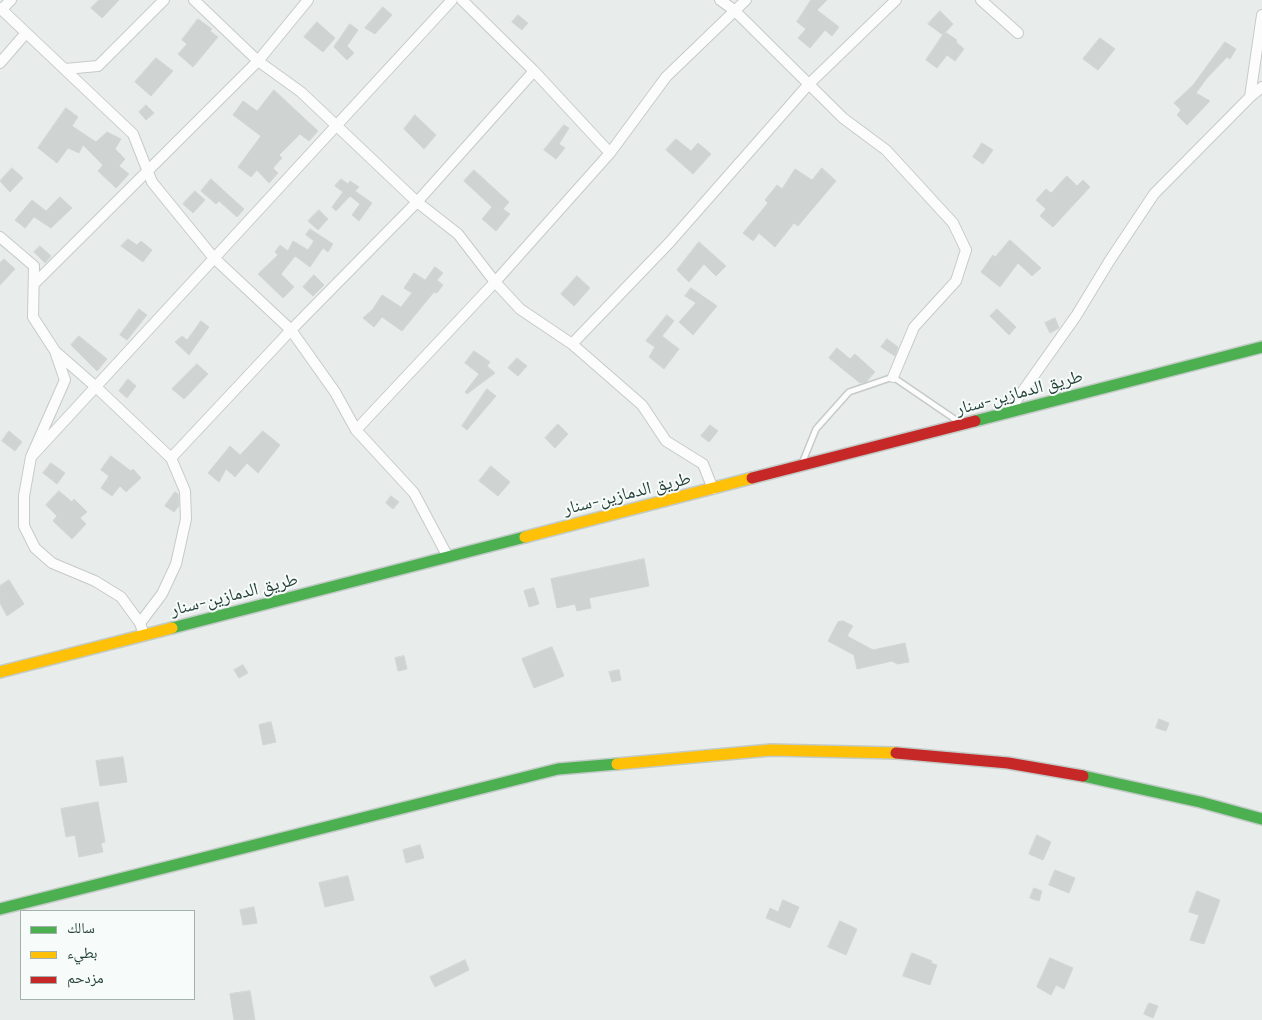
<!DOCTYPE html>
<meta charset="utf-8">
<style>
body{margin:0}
#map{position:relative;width:1262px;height:1020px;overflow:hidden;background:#e8edeb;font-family:"Exo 2","Noto Naskh Arabic",sans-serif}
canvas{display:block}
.legend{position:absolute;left:20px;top:910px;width:175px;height:90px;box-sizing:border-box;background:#f7fbf9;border:1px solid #a3b1ad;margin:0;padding:6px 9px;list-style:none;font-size:15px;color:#24423a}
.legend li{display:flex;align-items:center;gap:10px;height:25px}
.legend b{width:25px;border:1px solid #a3b1ad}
</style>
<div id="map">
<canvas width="1262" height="1020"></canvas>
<ul class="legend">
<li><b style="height:6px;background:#4caf50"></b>سالك</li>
<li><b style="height:6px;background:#ffc107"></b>بطيء</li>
<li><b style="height:6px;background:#c62828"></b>مزدحم</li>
</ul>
</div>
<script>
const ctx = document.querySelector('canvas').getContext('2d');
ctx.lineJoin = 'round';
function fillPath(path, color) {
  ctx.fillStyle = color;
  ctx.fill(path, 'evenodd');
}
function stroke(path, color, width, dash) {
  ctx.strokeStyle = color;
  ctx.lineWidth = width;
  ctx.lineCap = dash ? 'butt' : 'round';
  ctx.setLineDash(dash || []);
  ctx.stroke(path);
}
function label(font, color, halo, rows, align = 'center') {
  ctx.font = font + ' "Exo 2","Noto Naskh Arabic",sans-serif';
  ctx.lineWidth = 4;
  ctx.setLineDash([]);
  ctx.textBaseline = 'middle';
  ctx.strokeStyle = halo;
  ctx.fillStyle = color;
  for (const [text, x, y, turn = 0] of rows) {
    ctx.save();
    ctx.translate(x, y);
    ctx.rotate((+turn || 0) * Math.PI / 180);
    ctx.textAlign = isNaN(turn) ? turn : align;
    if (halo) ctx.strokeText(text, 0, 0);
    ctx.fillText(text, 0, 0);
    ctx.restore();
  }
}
const building = new Path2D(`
 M99 0H119L102 18 91 8Z
 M811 0H827L817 10 839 27 832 36 825 30 810 48 798 38 806 29 797 22Z
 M383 7 392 15 375 34 365 28Z
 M940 11 953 24 943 35 928 24Z
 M518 15 528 23 522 30 512 22Z
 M198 19 212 29 210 31 218 37 193 67 178 54 187 44 182 40Z
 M317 22 335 38 323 52 304 37Z
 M350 24 358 30 347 46 354 53 347 60 334 47Z
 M945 32 957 40 956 42 964 49 955 61 947 55 937 68 926 60Z
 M1100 38 1115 49 1098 70 1083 59Z
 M1225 42 1236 49 1230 59 1227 57 1207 78 1196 93 1210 101 1187 125 1177 115 1181 110 1174 103 1193 85Z
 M156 58 173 71 151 96 135 82Z
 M274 90 318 131 309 141 300 134 279 155 282 158 273 168 278 173 269 183 257 170 251 177 238 167 261 136 233 115 243 101 257 111Z
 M146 105 154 113 146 120 139 112Z
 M66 108 78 117 72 126 96 142 107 132 121 139 115 149 125 159 119 166 129 174 116 188 98 171 103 165 83 145 79 153 68 148 57 163 38 148Z
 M415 115 436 135 424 149 404 129Z
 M564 125 569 128 559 144 565 148 556 159 544 150Z
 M676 139 691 151 698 143 711 154 693 174 666 150Z
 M982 143 993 150 983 164 973 157Z
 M12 168 23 178 10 192 0 181Z
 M822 168 836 181 798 226 794 223 775 247 759 233 753 241 743 233 768 203 765 200 777 185 782 189 795 169 812 180Z
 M474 170 509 202 503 209 510 214 496 231 482 219 492 207 464 181Z
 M1067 176 1077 186 1083 180 1090 187 1053 227 1040 216 1046 209 1036 200 1046 189 1051 193Z
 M211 179 244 209 237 217 219 201 216 204 201 191Z
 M341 179 348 184 350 181 359 187 355 191 372 203 359 221 352 215 360 204 350 196 336 211 332 207 343 192 335 186Z
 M195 191 205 200 193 213 183 204Z
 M60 197 72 208 51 228 34 217 25 228 15 220 32 200 46 211Z
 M319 210 328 219 318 230 308 221Z
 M310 229 333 244 328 252 323 248 310 267 295 256 281 274 294 287 283 298 258 274 278 255 275 252 280 245 288 251 293 241 308 250 314 241 306 235Z
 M128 239 137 245 141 241 152 250 143 262 121 246Z
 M1010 240 1041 268 1032 276 1018 263 1000 287 981 272 993 255 995 257Z
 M699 242 726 266 716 276 704 264 689 282 677 270Z
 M40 246 51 256 45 263 34 252Z
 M4 259 15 269 0 285V263Z
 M435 267 443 273 437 280 443 285 437 293 434 292 402 331 382 317 374 327 363 318 373 309 382 295 401 307 412 293 404 288 414 273 425 280Z
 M314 275 324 285 313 296 303 287Z
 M577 276 590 288 574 306 561 294Z
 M691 288 717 306 693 335 679 322 696 303 685 296Z
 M139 309 147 315 127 340 120 335Z
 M997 309 1016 327 1009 335 990 316Z
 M667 315 674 321 662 336 679 349 664 369 649 357 655 347 646 341Z
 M1055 318 1059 328 1050 333 1045 323Z
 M201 321 209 327 189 355 175 342 182 336 187 340Z
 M79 336 107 359 97 371 71 345Z
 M887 339 898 347 895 356 881 347Z
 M837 348 850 359 855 354 875 372 866 382 860 383 829 358Z
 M474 351 490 362 487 366 495 373 467 394 465 392 479 374 465 363Z
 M517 358 527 366 518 376 508 368Z
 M197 364 208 374 184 399 172 389Z
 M128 379 136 386 127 398 119 391Z
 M487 389 496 396 467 430 462 426Z
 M558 424 568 434 555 448 545 438Z
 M710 425 718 431 709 442 701 436Z
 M9 431 22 442 15 451 2 441Z
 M263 431 280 445 258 473 247 463 235 477 226 469 219 482 208 473 230 446 240 455Z
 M111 456 131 471 133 469 141 478 126 492 120 486 112 496 101 488 109 476 101 470Z
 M51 463 65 473 57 484 43 473Z
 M491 466 510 482 498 496 479 481Z
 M59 491 72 502 74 499 87 512 80 518 86 524 72 539 53 521 57 516 46 505Z
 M175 492 178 494 179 506 174 512 165 506Z
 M391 496 399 502 393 509 386 503Z
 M644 559 649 586 589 598 591 608 577 611 575 604 557 608 551 579Z
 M9 580 24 604 7 616 0 603V586Z
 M534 588 539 604 529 607 524 591Z
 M843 621 853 626 847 636 873 650 905 643 909 662 897 664 892 661 857 669 854 655 828 641 838 622Z
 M552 647 564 676 534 688 522 659Z
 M404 656 407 669 398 671 395 658Z
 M243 665 248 673 239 678 234 670Z
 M619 670 621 680 612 682 609 672Z
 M1159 719 1169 723 1166 731 1156 728Z
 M271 722 276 742 263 745 259 725Z
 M123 757 127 782 100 786 96 761Z
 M98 802 105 842 101 843 103 852 79 857 75 835 66 837 61 809Z
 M1037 835 1051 842 1043 860 1029 854Z
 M420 845 424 858 406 863 403 850Z
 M1055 870 1075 878 1069 893 1049 885Z
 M348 876 354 900 325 907 319 883Z
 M1034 888 1042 891 1039 901 1030 898Z
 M1197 891 1220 900 1204 944 1190 940 1199 915 1189 912Z
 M783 900 799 907 790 928 766 918 770 908 778 912Z
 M254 907 257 923 243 925 240 910Z
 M840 921 857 929 846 955 828 947Z
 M912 953 932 961 931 963 937 965 930 985 903 976Z
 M1050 958 1073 968 1064 989 1056 985 1051 995 1037 987Z
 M465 960 469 970 435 987 430 977Z
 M250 991 255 1020H234L230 994Z
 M1149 1003 1158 1006 1153 1018 1144 1014Z`);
const lane = new Path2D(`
 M803 461 816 429 849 392 893 377 956 420`);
const street = new Path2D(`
 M194 0 258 61 301 92 417 202 458 234 495 282 520 309 572 344 642 405 666 441 703 464 713 489
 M462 0 534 71 610 153
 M720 0 734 10 843 118 886 150 953 223 966 250 956 281 914 327 893 377
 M981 0 1018 33
 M0 8 133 134 152 182 213 257 291 330 335 392 356 430 414 493 448 557
 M1 10 11 0
 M0 63 26 33
 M65 69 98 66 164 0
 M1250 97 1262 87
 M0 237 34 266 33 317 55 351 65 380 31 457 24 496V526L35 548 52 563 95 581 121 597 140 623 144 635
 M35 283 258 61 308 0
 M572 344 669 243 808 85 896 0
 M56 352 96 387 171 458 185 491 186 519 176 564 162 594 140 623
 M1008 412 1076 316 1110 260 1154 194 1250 97 1262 15
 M356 430 495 282 610 153 666 77 746 0
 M31 457 452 0
 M171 458 291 330 417 202 534 71`);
const fast = new Path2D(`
 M975 421 1262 347
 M172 628 525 537
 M1083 776 1200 802 1262 819
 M0 909 558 769 617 764`);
const slow = new Path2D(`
 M525 537 752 478
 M0 672 172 628
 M617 764 771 750 896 753`);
const jam = new Path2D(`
 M752 478 975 421
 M896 753 1008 763 1083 776`);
const streetNames = [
 ["طريق الدمازين-سنار",1019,392,-15],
 ["طريق الدمازين-سنار",627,493,-14],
 ["طريق الدمازين-سنار",234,594,-14]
];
fillPath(building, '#cfd4d2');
stroke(building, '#d1d6d4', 1);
stroke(lane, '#c5cac8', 8);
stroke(street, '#c5cac8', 12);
stroke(fast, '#c3cbc8', 14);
stroke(slow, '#c3cbc8', 14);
stroke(jam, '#c3cbc8', 14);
stroke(lane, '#fcfcfc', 5);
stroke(street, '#fcfcfc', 10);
stroke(fast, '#4caf50', 11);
stroke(slow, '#ffc107', 11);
stroke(jam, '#c62828', 11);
label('18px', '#24423a', '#f7fbf9', streetNames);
</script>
